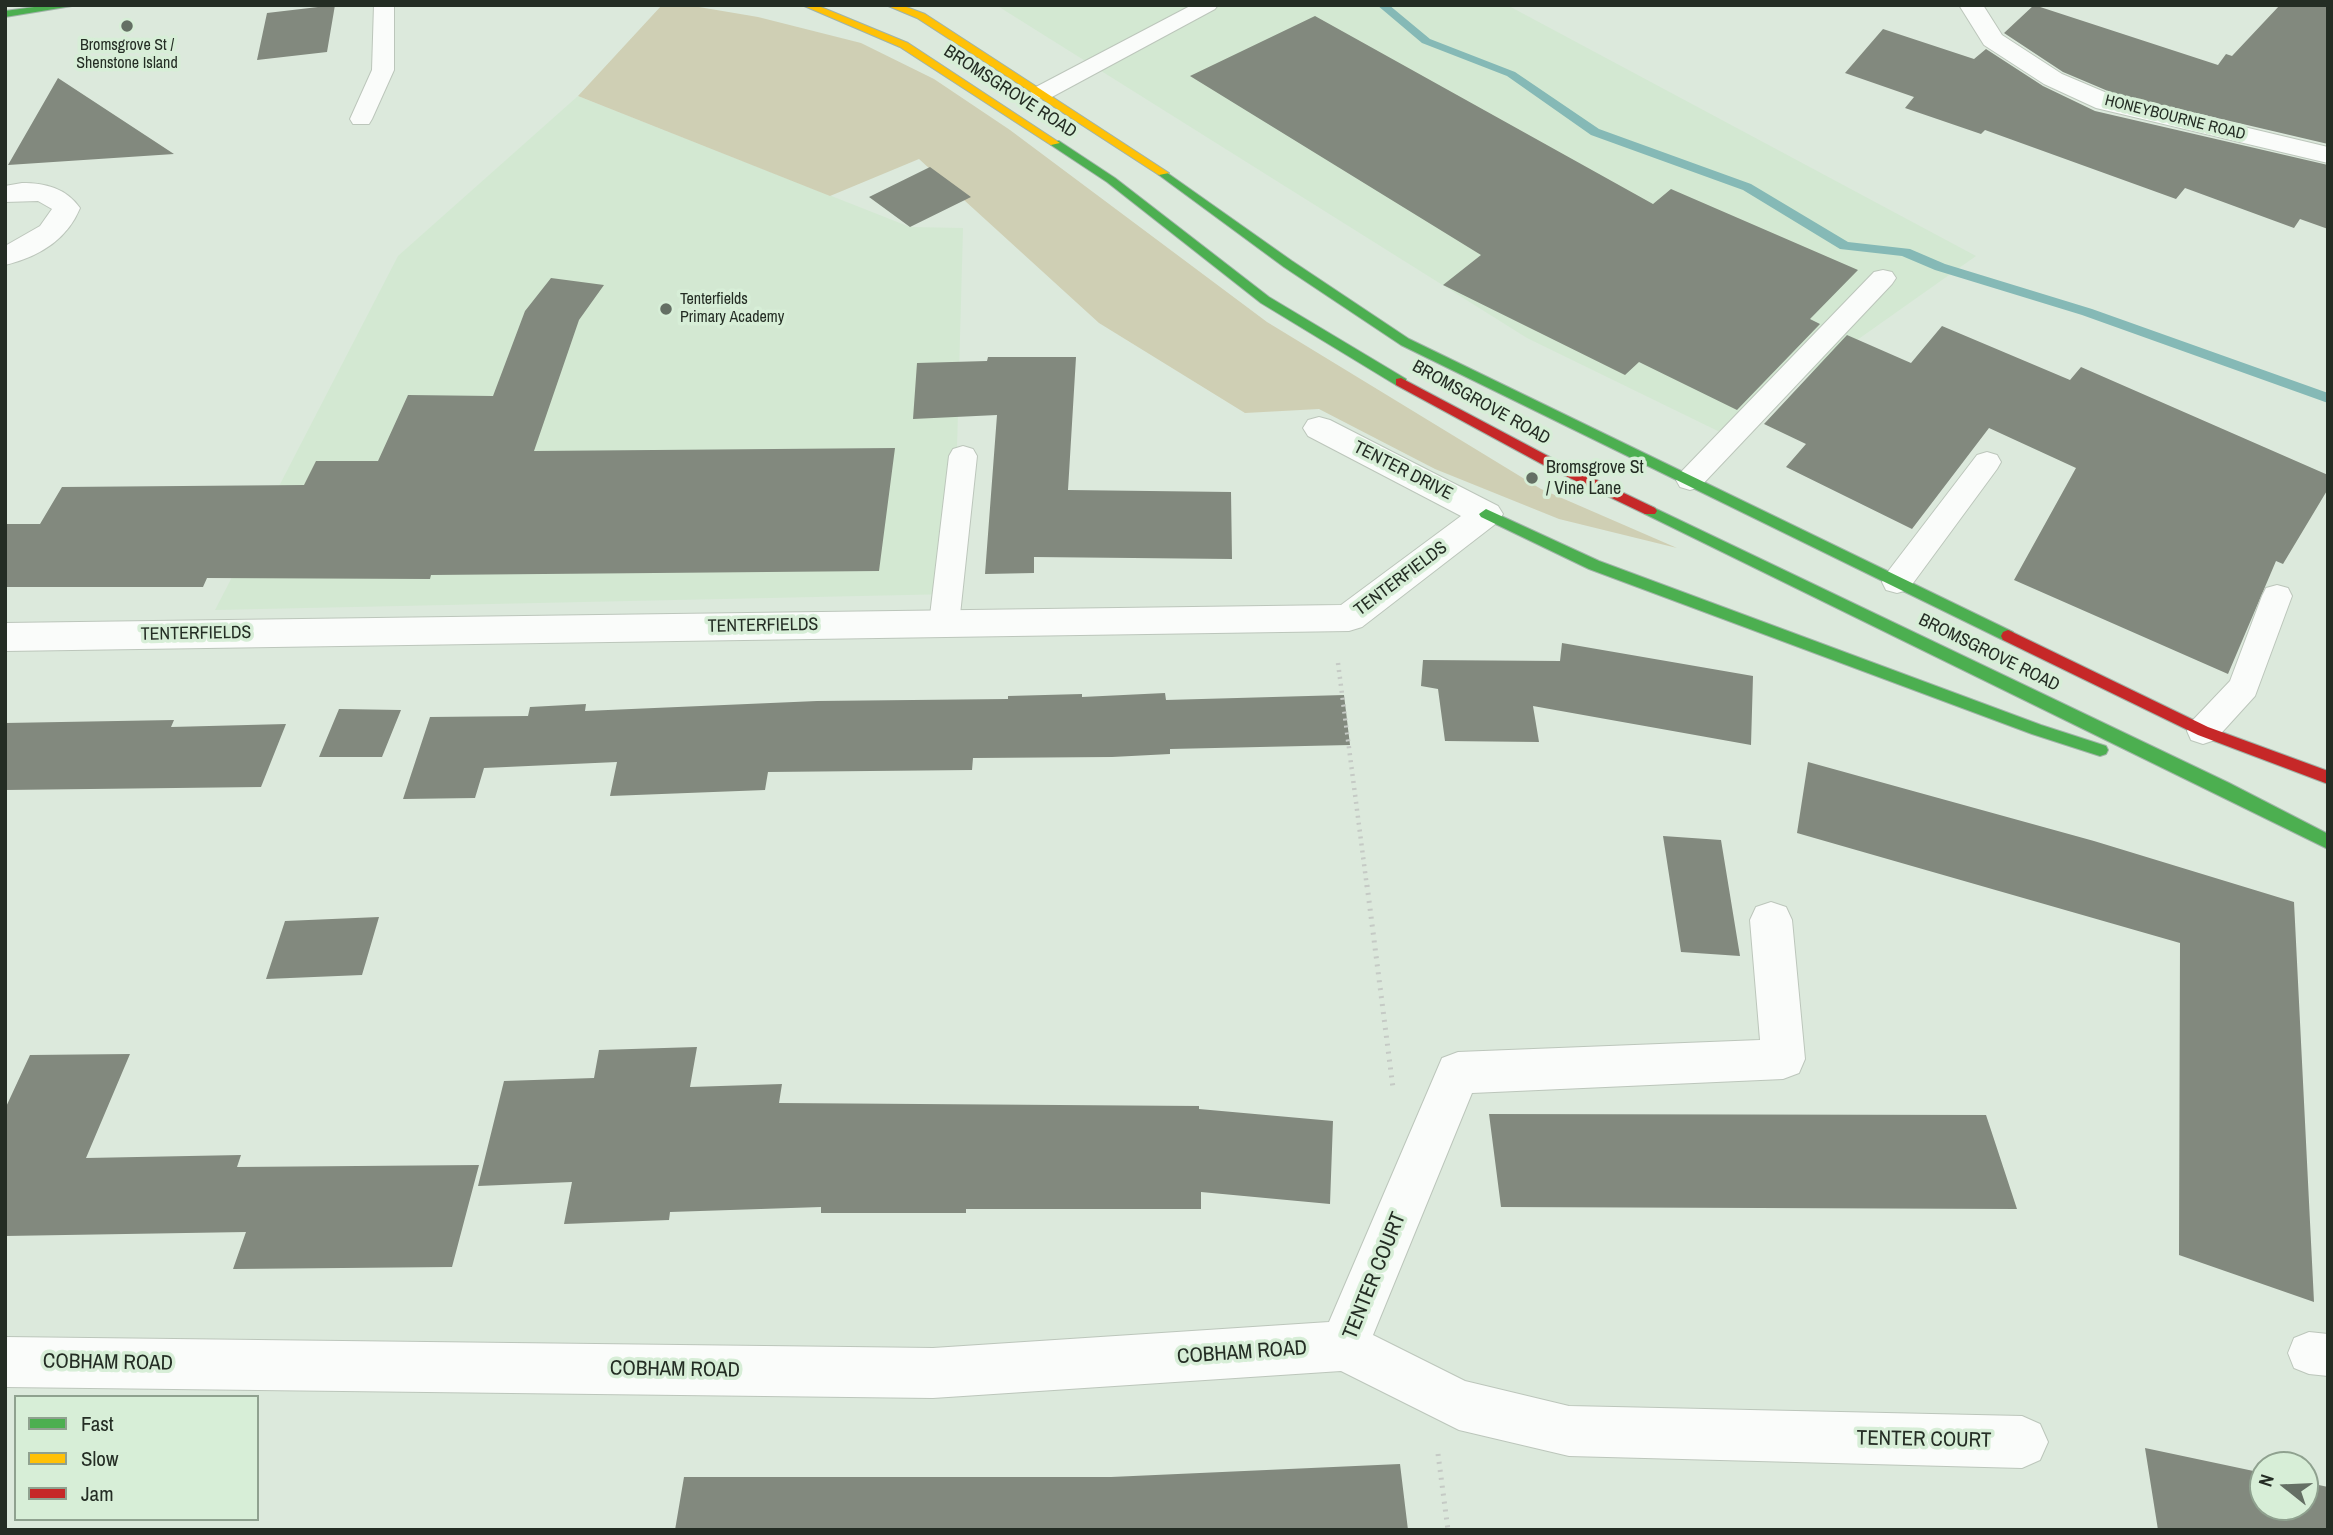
<!DOCTYPE html>
<style>
body{margin:0}
#map{position:relative;width:2333px;height:1535px;overflow:hidden;background:#dce9dc;font-family:"Archivo Narrow",sans-serif}
canvas{display:block}
.frame{position:absolute;inset:0;border:7px solid #242d24;pointer-events:none}
.legend{position:absolute;left:14px;top:1395px;width:245px;height:126px;box-sizing:border-box;background:#d7eed7;border:2px solid #8fa18f;margin:0;padding:9px 12px;list-style:none;font-size:21px;color:#242d24}
.legend li{display:flex;align-items:center;gap:14px;height:35px}
.legend b{width:35px;border:2px solid #8fa18f}
.north{position:absolute;left:2249px;top:1451px;width:70px;height:70px;box-sizing:border-box;background:#d7eed7;border:2px solid #8fa18f;border-radius:50%;rotate:288deg;font-size:19px;font-weight:700;line-height:28px;text-align:center;color:#242d24}
.north::after{content:'';display:block;margin:auto;width:24px;height:32px;background:#646f64;clip-path:polygon(50% 0,100% 100%,50% 72%,0 100%)}
</style>
<div id="map">
<canvas width="2333" height="1535"></canvas>
<div class="frame"></div>
<ul class="legend">
<li><b style="height:9px;background:#4caf50"></b>Fast</li>
<li><b style="height:9px;background:#ffc107"></b>Slow</li>
<li><b style="height:9px;background:#c62828"></b>Jam</li>
</ul>
<div class="north">N</div>
</div>
<script>
const ctx = document.querySelector('canvas').getContext('2d');
ctx.lineJoin = 'round';
function fillPath(path, color) {
  ctx.fillStyle = color;
  ctx.fill(path, 'evenodd');
}
function stroke(path, color, width, dash) {
  ctx.strokeStyle = color;
  ctx.lineWidth = width;
  ctx.lineCap = dash ? 'butt' : 'round';
  ctx.setLineDash(dash || []);
  ctx.stroke(path);
}
function label(font, color, halo, rows, align = 'center') {
  ctx.font = font + ' "Archivo Narrow",sans-serif';
  ctx.lineWidth = 7;
  ctx.setLineDash([]);
  ctx.textBaseline = 'middle';
  ctx.strokeStyle = halo;
  ctx.fillStyle = color;
  for (const [text, x, y, turn = 0] of rows) {
    ctx.save();
    ctx.translate(x, y);
    ctx.rotate((+turn || 0) * Math.PI / 180);
    ctx.textAlign = isNaN(turn) ? turn : align;
    if (halo) ctx.strokeText(text, 0, 0);
    ctx.fillText(text, 0, 0);
    ctx.restore();
  }
}
const built = new Path2D(`
 M996 5H1507L1976 256 1724 434 1527 338Z
 M578 96 910 227 963 228 953 594 215 610 398 256Z`);
const green = new Path2D(`
 M662 5H687L758 17 861 43 934 79 1010 130 1267 322 1541 489 1677 548 1559 519 1435 469 1319 409 1245 413 1099 323 919 159 830 196 578 96Z`);
const stream = new Path2D(`
 M1377 5H1389L1430 39 1515 72 1599 129 1751 184 1848 242 1910 249 1945 264 2092 309 2328 393V403L2082 315 1935 270 1902 256 1840 249 1743 190 1591 135 1507 76 1422 43Z`);
const building = new Path2D(`
 M335 5 327 52 257 60 267 13Z
 M2034 5 2218 65 2226 54 2232 56 2280 5H2328V144L2115 94 2063 72 2004 33Z
 M1315 16 1653 204 1671 189 1858 270 1810 319 1820 324 1737 410 1639 362 1625 375 1443 285 1481 255 1190 76Z
 M1883 29 1974 59 1986 49 2043 86 2095 111 2328 165V229L2300 219 2294 228 2185 188 2176 199 1985 130 1981 134 1905 108 1914 97 1845 73Z
 M58 78 174 154 8 165Z
 M930 167 971 197 910 227 869 197Z
 M551 278 604 285 579 320 534 451 895 448 879 571 431 575 430 579 207 578 203 587H5V524H40L62 487 304 485 316 461H378L408 395 493 396 525 311Z
 M1942 326 2070 380 2081 367 2328 475V489L2283 564 2276 561 2228 674 2014 580 2076 468 1989 428 1912 529 1786 467 1806 444 1764 424 1847 335 1911 363Z
 M988 357H1076L1068 490 1231 492 1232 559 1034 557V573L985 574 997 415 913 419 917 363 987 361Z
 M1562 643 1753 676 1751 745 1533 706 1539 742 1445 741 1438 689 1421 686 1423 660 1560 661Z
 M1165 693 1166 700 1344 695 1350 745 1170 749V754L1112 757 973 758 972 770 768 772 765 790 610 796 617 762 484 768 475 798 403 799 430 717 528 716 530 707 586 704 585 711 817 701 1008 699V696L1082 694V697Z
 M339 709 401 710 382 757H319Z
 M174 720 171 727 286 724 261 787 5 790V723Z
 M1808 762 2094 841 2294 902 2314 1302 2179 1255 2180 943 1797 833Z
 M1663 836 1721 840 1740 956 1681 952Z
 M379 917 362 975 266 979 285 921Z
 M697 1047 690 1087 782 1084 779 1103 1199 1106V1109L1333 1121 1330 1204 1201 1192V1209H966V1213H821V1207L670 1212 669 1220 564 1224 572 1182 478 1186 504 1081 594 1078 599 1050Z
 M130 1054 86 1158 241 1155 237 1167 479 1165 452 1267 233 1269 246 1232 5 1236V1109L30 1055Z
 M1489 1114 1986 1115 2017 1209 1501 1207Z
 M2145 1448 2263 1473V1507H2305V1482L2328 1487V1530H2158Z
 M1400 1464 1408 1530H675L684 1477H1111Z`);
const pathFar1 = new Path2D(`
 M1338 663 1367 887`);
const path = new Path2D(`
 M1367 885 1393 1088
 M1438 1454 1448 1530`);
const lane = new Path2D(`
 M374 5H394V70L372 119 369 124H353L350 119 372 70Z
 M1192 5H1218L1215 9 1050 98H1034L1031 93 1034 88Z
 M1883 270 1892 272 1896 278 1892 284 1700 487 1690 490 1680 487 1676 480 1680 473 1874 272Z
 M963 446 973 449 977 456 959 624 955 632 944 636 933 632 929 624 949 456 953 449Z
 M1987 452 1997 455 2001 462 1997 469 1908 590 1897 593 1886 590 1882 582 1886 574 1977 455Z
 M2277 585 2288 588 2292 596 2255 696 2215 740 2203 744 2191 740 2187 731 2191 722 2230 681 2262 596 2266 588Z
 M2309 1332 2328 1334V1376L2309 1374 2294 1368 2288 1353 2294 1338Z`);
const street = new Path2D(`
 M1959 5H1983L2002 35 2062 74 2114 96 2328 147V163L2096 108 2044 84 1984 45Z
 M22 183C45 183 66 188 80 208 67 240 38 257 5 265V246L40 226 52 209 38 201 5 202V186Z
 M1319 417 1330 420 1498 506 1503 514 1498 522 1362 627 1349 631 5 651V623L1341 605 1461 516 1308 436 1303 428 1308 420Z
 M1771 902 1786 907 1792 920 1805 1059 1799 1073 1783 1079 1472 1093 1373 1335 1465 1381 1569 1406 2022 1416 2040 1424 2048 1442 2040 1460 2022 1468 1569 1456 1459 1430 1341 1371 933 1398 5 1387V1337L933 1348 1329 1322 1442 1058 1458 1052 1760 1040 1750 920 1756 907Z`);
const fast = new Path2D(`
 M49 5H78L5 17V11Z
 M1051 141H1059L1115 178 1269 297 1406 379V385H1396L1261 303 1107 182 1051 145Z
 M1163 170 1292 261 1409 339 2013 632 2015 636 2013 640H2003L1401 345 1284 267 1159 175 1157 173Z
 M1650 506 2229 783 2328 834V849L1645 514 1643 511Z
 M1486 509 1599 561 2041 725 2106 746 2108 750 2106 754 2100 756 2032 734 1589 569 1481 517 1479 514Z`);
const slow = new Path2D(`
 M802 5H816L908 43 1060 143 1051 145 900 47Z
 M886 5H901L925 14 1169 173 1159 175 917 18Z`);
const jam = new Path2D(`
 M1401 378 1561 463 1655 508 1657 511 1655 514H1645L1551 469 1396 385V379Z
 M2008 630 2208 727 2328 771V784L2198 735 2003 640 2001 636 2003 632Z`);
const markers = [
 [127,26,7,"#646f64"],
 [666,309,7,"#646f64"],
 [1532,478,7,"#646f64"]
];
const farPoinames = [
 ["Bromsgrove St /",127,46],
 ["Shenstone Island",127,64],
 ["Tenterfields",680,300,"left"],
 ["Primary Academy",680,318,"left"]
];
const farStreetnames = [
 ["HONEYBOURNE ROAD",2175,118,14]
];
const streetNames = [
 ["BROMSGROVE ROAD",1010,92,33],
 ["BROMSGROVE ROAD",1481,403,29],
 ["TENTER DRIVE",1403,471,27],
 ["TENTERFIELDS",1401,579,-37],
 ["TENTERFIELDS",763,626,-1],
 ["TENTERFIELDS",196,634,-1],
 ["BROMSGROVE ROAD",1989,653,26]
];
const poiNames = [
 ["Bromsgrove St",1546,468],
 ["/ Vine Lane",1546,489]
];
const nearStreetnames = [
 ["TENTER COURT",1375,1276,-68],
 ["COBHAM ROAD",1242,1353,-4],
 ["COBHAM ROAD",108,1363,1],
 ["COBHAM ROAD",675,1370,1],
 ["TENTER COURT",1924,1440,1]
];
fillPath(built, '#d3e8d2');
fillPath(green, '#cfcfb4');
fillPath(stream, '#85b9b6');
fillPath(building, '#82897e');
stroke(lane, '#bcc6bb', 2);
stroke(street, '#bcc6bb', 2);
stroke(fast, '#a0b3a8', 2);
stroke(slow, '#a0b3a8', 2);
stroke(jam, '#a0b3a8', 2);
stroke(pathFar1, '#c5cac5', 4.5, [2, 5]);
stroke(path, '#c5cac5', 5, [2, 6]);
fillPath(lane, '#fafcfa');
fillPath(street, '#fafcfa');
fillPath(fast, '#4caf50');
fillPath(slow, '#ffc107');
fillPath(jam, '#c62828');
for (const [x, y, r, color] of markers) {
  const dot = new Path2D();
  dot.arc(x, y, r, 0, 2 * Math.PI);
  ctx.fillStyle = color;
  ctx.fill(dot);
  stroke(dot, '#d7eed7', 2.5);
}
label('16px', '#242d24', '#d7eed7', farPoinames);
label('16px', '#242d24', '#d7eed7', farStreetnames);
label('18px', '#242d24', '#d7eed7', streetNames);
label('18px', '#242d24', '#d7eed7', poiNames, 'left');
label('21px', '#242d24', '#d7eed7', nearStreetnames);
</script>
